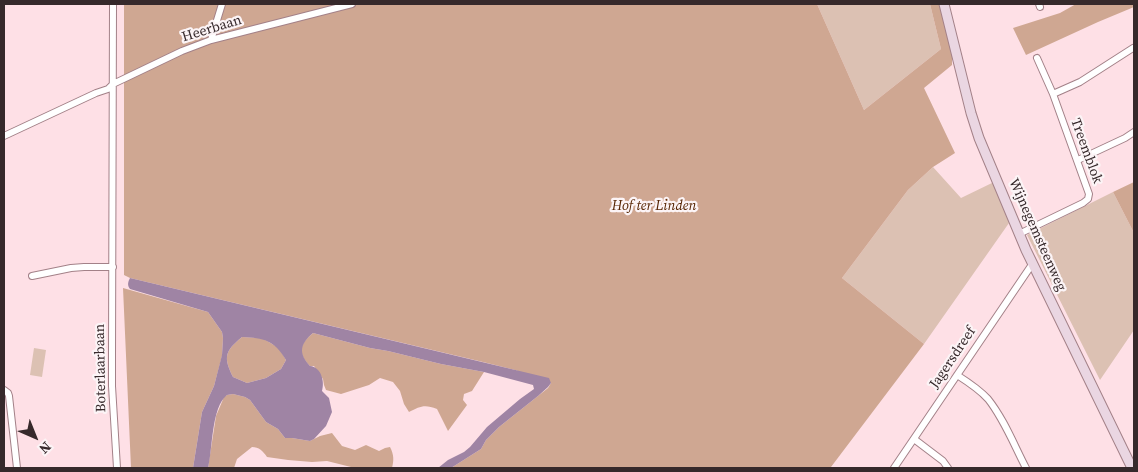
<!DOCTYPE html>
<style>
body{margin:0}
#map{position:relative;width:1138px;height:472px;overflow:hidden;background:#fee0e6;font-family:"Source Serif 4",serif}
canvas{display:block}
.frame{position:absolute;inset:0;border:5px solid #36292b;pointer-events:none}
.north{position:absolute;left:10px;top:412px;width:50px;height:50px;-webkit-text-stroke:4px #fcf4f6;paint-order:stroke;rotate:136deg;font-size:14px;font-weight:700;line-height:20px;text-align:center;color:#36292b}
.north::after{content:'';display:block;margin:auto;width:18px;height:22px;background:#36292b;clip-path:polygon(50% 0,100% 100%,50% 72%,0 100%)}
</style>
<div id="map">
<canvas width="1138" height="472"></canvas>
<div class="frame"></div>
<div class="north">N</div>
</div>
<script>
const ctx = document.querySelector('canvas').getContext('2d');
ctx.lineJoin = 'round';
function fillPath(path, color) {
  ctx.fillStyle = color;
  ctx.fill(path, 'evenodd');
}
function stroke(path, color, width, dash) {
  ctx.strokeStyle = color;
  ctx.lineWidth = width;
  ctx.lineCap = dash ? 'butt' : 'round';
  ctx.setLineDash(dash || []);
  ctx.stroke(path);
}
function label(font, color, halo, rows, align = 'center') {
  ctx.font = font + ' "Source Serif 4",serif';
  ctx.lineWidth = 4.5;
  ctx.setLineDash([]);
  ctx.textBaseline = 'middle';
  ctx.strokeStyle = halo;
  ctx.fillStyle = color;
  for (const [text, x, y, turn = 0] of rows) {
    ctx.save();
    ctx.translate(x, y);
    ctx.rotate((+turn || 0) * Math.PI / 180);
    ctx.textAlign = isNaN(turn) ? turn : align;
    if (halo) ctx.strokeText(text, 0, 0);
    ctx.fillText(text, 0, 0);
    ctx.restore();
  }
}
const green = new Path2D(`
 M817 4H930L941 49 864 110Z
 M933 167 961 198 994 182 1009 223 924 344 842 278 908 190Z
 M1113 192 1134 233V330L1100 380 1027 235Z
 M34 348 46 350 42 377 30 375Z`);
const forest = new Path2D(`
 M124 4H817L864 110 941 49 930 4H942L952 43V65L924 88 955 153 933 167 908 190 842 278 924 344 831 467 827 468H451L481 449 486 440 499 427 538 396 548 388 551 383 515 370 483 362 130 278 124 275Z
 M1076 4H1134V7L1098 22 1026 55 1013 28 1060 13Z
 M1134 182V233L1113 192Z
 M123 288 208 312 222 332 223 338 222 356 214 386 202 412 193 468H131Z
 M313 333 370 348 388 351 441 364 484 372 472 391 464 394 463 400 467 405 448 431 437 409C425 404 420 406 409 412L404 404 400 391 393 382 380 378 369 385 341 394 326 390 324 385 323 379 314 366H310C297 352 299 345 313 333Z
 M242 337 262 338 279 348 286 360 281 369 266 378 247 383 233 377C223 357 225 351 242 337Z
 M233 394 245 397 250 400 266 422 278 429 285 438H292L310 441 320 436 332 433 342 446 355 450 366 445 379 451 385 448 390 447C394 455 394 460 392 468H355L327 461 312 462 288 460 267 457C263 451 259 447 252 447L237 459 234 468H208L216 416 224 397 227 395Z`);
const water = new Path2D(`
 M130 278 549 378 551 383 548 387 538 396 499 427 486 440 481 449 451 468H438L448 460 464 452 470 447 487 427 520 399 534 389 533 385 484 372 441 364 388 351 370 348 313 333C300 344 298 353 310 366 321 367 325 381 322 391L329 398 332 412 326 426 314 439 310 441 292 438H285L278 429 266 422 250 400 245 397 233 394 227 395C211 408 213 448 208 468H193L202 412 214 386 222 355 223 338 222 332 208 312 130 289C127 285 128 282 130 278ZM242 337C264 338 274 340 286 360L281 369 266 378 247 383 233 377C223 357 225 351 242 337Z`);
const street = new Path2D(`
 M113 4 112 356V386L117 468
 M1039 4 1040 7
 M211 40 222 4
 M1053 94 1080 82 1133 48
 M4 136 96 93 108 89 113 84 182 51 211 40 352 4
 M1078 160 1125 138 1134 132
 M1019 234 1083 203 1088 199 1089 194 1053 94 1037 58
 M32 276 71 268 84 267H113
 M957 375C968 382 979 389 988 399 1004 419 1014 445 1026 468
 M4 390 8 393 9 396 17 468
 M914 439 943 461 948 468
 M894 468 1033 263`);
const secondary = new Path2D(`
 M944 4 971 113 979 138 1026 250 1132 468`);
const streetNames = [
 ["Heerbaan",212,29,-17],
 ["Treemblok",1086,151,70],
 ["Wijnegemsteenweg",1037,235,66],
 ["Jagersdreef",953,358,-56],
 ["Boterlaarbaan",101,368,-91]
];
const parkNames = [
 ["Hof ter Linden",654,206]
];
fillPath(green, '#dcc1b3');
fillPath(forest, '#cfa792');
fillPath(water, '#9f84a4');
stroke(street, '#a38188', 8);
stroke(secondary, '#a38188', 11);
stroke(street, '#fff', 6);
stroke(secondary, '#ead6e2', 9);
label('14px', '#36292b', '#fcf4f6', streetNames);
label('italic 14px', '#552300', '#fcf4f6', parkNames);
</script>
